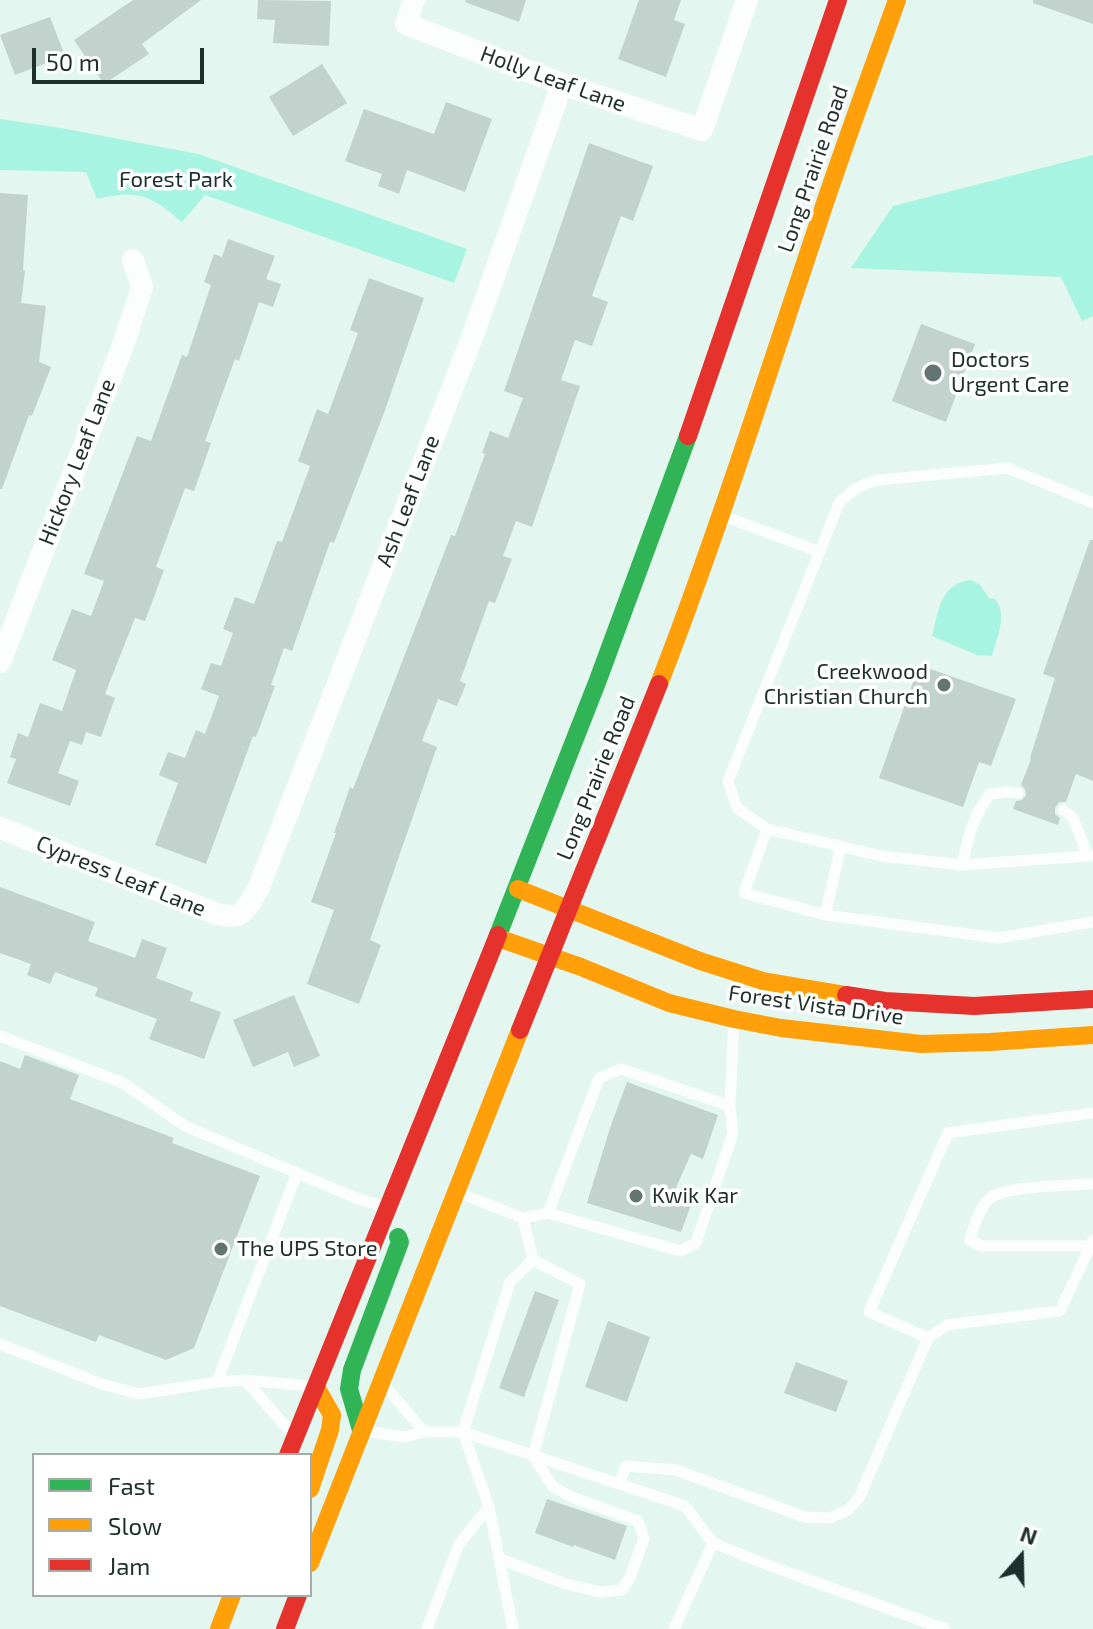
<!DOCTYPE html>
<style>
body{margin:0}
#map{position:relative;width:1093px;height:1629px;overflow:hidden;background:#e3f6f0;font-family:"Exo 2",sans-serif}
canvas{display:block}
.legend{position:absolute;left:32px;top:1453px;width:280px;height:144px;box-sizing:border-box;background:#fff;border:2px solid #a5acaa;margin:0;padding:10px 14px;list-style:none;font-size:24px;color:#1e302b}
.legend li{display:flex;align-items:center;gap:16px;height:40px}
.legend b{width:40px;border:2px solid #a5acaa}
.north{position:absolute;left:981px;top:1517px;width:80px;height:80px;-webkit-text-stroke:6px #fff;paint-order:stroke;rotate:20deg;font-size:22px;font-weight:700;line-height:32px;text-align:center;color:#1e302b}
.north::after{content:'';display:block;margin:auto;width:28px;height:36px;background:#1e302b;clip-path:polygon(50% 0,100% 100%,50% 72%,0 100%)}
.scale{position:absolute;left:32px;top:48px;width:172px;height:36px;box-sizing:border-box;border:4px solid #1e302b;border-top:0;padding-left:10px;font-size:24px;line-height:28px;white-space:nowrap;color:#1e302b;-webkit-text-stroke:6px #fff;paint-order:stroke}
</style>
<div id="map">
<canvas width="1093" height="1629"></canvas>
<ul class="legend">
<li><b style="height:10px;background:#30b455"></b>Fast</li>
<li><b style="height:10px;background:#ff9f0a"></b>Slow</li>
<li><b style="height:10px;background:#e5322d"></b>Jam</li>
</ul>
<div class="north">N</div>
<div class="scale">50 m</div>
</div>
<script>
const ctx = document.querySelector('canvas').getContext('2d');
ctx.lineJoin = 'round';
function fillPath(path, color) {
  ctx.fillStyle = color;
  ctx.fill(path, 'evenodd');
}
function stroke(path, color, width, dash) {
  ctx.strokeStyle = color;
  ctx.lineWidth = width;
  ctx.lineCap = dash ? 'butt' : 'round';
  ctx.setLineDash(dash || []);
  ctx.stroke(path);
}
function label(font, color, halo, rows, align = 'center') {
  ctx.font = font + ' "Exo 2",sans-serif';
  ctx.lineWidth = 7;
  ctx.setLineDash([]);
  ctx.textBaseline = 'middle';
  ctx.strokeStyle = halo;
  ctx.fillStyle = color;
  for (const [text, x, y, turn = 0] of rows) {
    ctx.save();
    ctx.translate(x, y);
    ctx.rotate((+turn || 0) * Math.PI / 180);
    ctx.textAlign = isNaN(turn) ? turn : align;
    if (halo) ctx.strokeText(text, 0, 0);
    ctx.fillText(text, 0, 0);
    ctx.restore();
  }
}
const green = new Path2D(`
 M0 119 61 128 198 154 467 249 454 283 205 195 182 222C151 195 137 189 97 199L86 172 0 170Z
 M1093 155V316L1082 321 1061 277 851 268 893 206Z
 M971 580 980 585 989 598 995 599C1008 614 997 638 992 656L977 655 932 636C939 611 940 583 971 580Z`);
const building = new Path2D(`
 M133 0H201L142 44 149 54 104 84 74 40Z
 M258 0 331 1 329 46 273 43 275 20 257 19Z
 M466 0H526L519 22 465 2Z
 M639 0H681L674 20 685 24 666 77 618 59Z
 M1033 0H1093V24L1033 3Z
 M50 17 65 56 15 75 0 35Z
 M322 64 347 103 293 136 269 97Z
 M446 102 492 119 465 192 407 170 399 194 378 186 382 174 345 161 364 109 434 134Z
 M589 143 653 166 633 221 621 216 592 296 608 302 592 346 575 340 561 380 580 386 532 527 516 521 503 556 512 559 495 603 489 601 460 681 466 684 457 706 438 699 422 741 437 747 370 940 381 945 359 1004 307 984 334 910 311 902 336 833H334L350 787 353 789 451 535 455 536 485 454 482 453 490 431 508 438 523 398 504 391Z
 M0 193 28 195 23 270 25 271 21 303 46 306 39 362 51 367 32 416 29 415 2 489H0Z
 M228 239 275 256 266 279 281 284 273 307 259 302 239 361 235 359 205 441 211 443 194 491 185 488 156 567 164 570 145 621 135 618 105 694 115 698 101 737 86 732 82 745 70 741 58 773 79 781 70 806 7 783 16 759 10 757 18 733 28 737 40 703 62 711 76 670 52 660 72 609 91 616 104 581 84 574 137 436 151 441 182 355 187 357 211 285 204 282 214 254 222 257Z
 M369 278 424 298 384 413 334 543 330 542 292 651 284 648 271 685 275 686 256 737 253 736 206 864 155 845 178 783 159 775 168 752 185 758 196 730 205 734 219 696 201 689 211 663 221 666 233 633 223 629 235 597 254 604 277 541 282 542 310 466 298 461 317 409 328 414 358 333 350 330Z
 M921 324 975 344 946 422 892 401Z
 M1090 540H1093V781L1076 774 1066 802H1059L1055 808V814L1060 818 1058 825 1013 809 1016 801 1022 800 1026 795 1025 789 1021 785 1031 759 1030 758 1055 678 1043 674Z
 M919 665 1016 699 991 766 979 762 963 807 879 778Z
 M0 887 95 922 88 941 135 958 142 939 167 948 156 978 193 992 190 1001 221 1012 204 1059 149 1039 157 1019 95 996 98 988 55 972 50 984 27 975 31 964 0 953Z
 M294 995 320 1056 294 1067 288 1052 253 1067 233 1020Z
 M25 1055 79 1075 70 1099 174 1138 172 1143 260 1176 194 1348 166 1360 99 1335 96 1342 0 1306V1061L20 1069Z
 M627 1082 718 1115 703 1159 691 1154 674 1192 693 1200 681 1232 587 1203 610 1128Z
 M535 1291 559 1300 524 1397 499 1388Z
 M608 1321 650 1337 627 1402 585 1387Z
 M796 1362 848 1381 836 1412 784 1393Z
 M547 1499 627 1526 615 1560 574 1545 573 1547 535 1533Z`);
const lane = new Path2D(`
 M723 516 820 552
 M1018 793 1007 792 990 794C971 820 969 835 962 865L881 856 767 829 737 808 728 781 839 503C852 490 861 484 879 480L1007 468 1093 503
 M1063 810 1073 818 1088 856H1092
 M767 829 744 893 825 915 998 938 1093 922
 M962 865 1088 856
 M825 915 841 846
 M0 1036 123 1083 185 1126 356 1198 384 1207
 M459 1193 523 1218 548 1213 680 1251 696 1243 733 1133 730 1106 734 1020
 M548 1213 599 1078 621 1069 730 1106
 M1090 1246H982L970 1240C974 1226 978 1212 988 1200 1002 1185 1071 1186 1093 1184
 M928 1338 947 1325 1060 1311 1093 1240
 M0 1344 102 1384 139 1394 217 1382 245 1380 309 1386
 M245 1380 290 1431
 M217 1382 297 1173
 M386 1387 424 1432
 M366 1431 403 1437 424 1432H463L685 1506 713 1543 765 1564 945 1629
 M619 1484 626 1466 676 1470 805 1517 830 1518 848 1510 859 1498 928 1338 869 1312 948 1133 1093 1113
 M500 1559 563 1583 600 1592 622 1590 630 1577 644 1539 638 1521 574 1498 553 1487 533 1456 580 1284 533 1260 523 1218
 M427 1629 459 1544 489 1507
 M513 1629 489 1507 463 1432 510 1282 533 1260
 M674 1629 713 1543`);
const street = new Path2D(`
 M414 0 406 24 562 84 702 130 747 0
 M0 662 124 343 142 287 133 260
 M0 828 217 914C246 921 245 909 259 887L473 335 562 84`);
const fast = new Path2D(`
 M498 935 598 680 688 436
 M361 1430 349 1389 352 1370 400 1242 398 1237`);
const slow = new Path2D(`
 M659 684C717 535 765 382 816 230 841 153 870 76 897 0
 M518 889 700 961 763 981 846 995
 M498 938 581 967 669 1003 734 1019 781 1028 921 1044 990 1042 1093 1035
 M310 1489 330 1430 332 1415 316 1387
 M310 1563 520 1030
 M219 1629 232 1595`);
const jam = new Path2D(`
 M688 436 838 0
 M846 995 885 1001 974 1006 1093 999
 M520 1030 659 684
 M288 1455 498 935
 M285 1629 298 1595`);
const markers = [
 [933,373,10,"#637570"],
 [944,685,8,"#637570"],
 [636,1196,8,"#637570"],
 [221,1249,8,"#637570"]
];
const streetNames = [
 ["Holly Leaf Lane",553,79,20],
 ["Long Prairie Road",813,169,-71],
 ["Hickory Leaf Lane",77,462,-69],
 ["Ash Leaf Lane",408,501,-69],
 ["Long Prairie Road",596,778,-68],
 ["Cypress Leaf Lane",121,876,22],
 ["Forest Vista Drive",816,1005,8]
];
const parkNames = [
 ["Forest Park",176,180]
];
const poiNames = [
 ["Doctors",951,360],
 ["Urgent Care",951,385],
 ["Creekwood",928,672,"right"],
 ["Christian Church",928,697,"right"],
 ["Kwik Kar",652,1196],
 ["The UPS Store",237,1249]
];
fillPath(green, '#a6f4e1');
fillPath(building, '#c2d3cd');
stroke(lane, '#fbfefd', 11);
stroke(street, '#fbfefd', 22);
stroke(fast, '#30b455', 18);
stroke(slow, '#ff9f0a', 18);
stroke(jam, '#e5322d', 18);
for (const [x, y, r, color] of markers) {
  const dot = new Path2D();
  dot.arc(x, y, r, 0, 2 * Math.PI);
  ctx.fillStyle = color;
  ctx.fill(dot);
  stroke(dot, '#fff', 3);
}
label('22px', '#1e302b', '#fff', streetNames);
label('22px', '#1b322c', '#fff', parkNames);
label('22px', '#1e302b', '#fff', poiNames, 'left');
</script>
